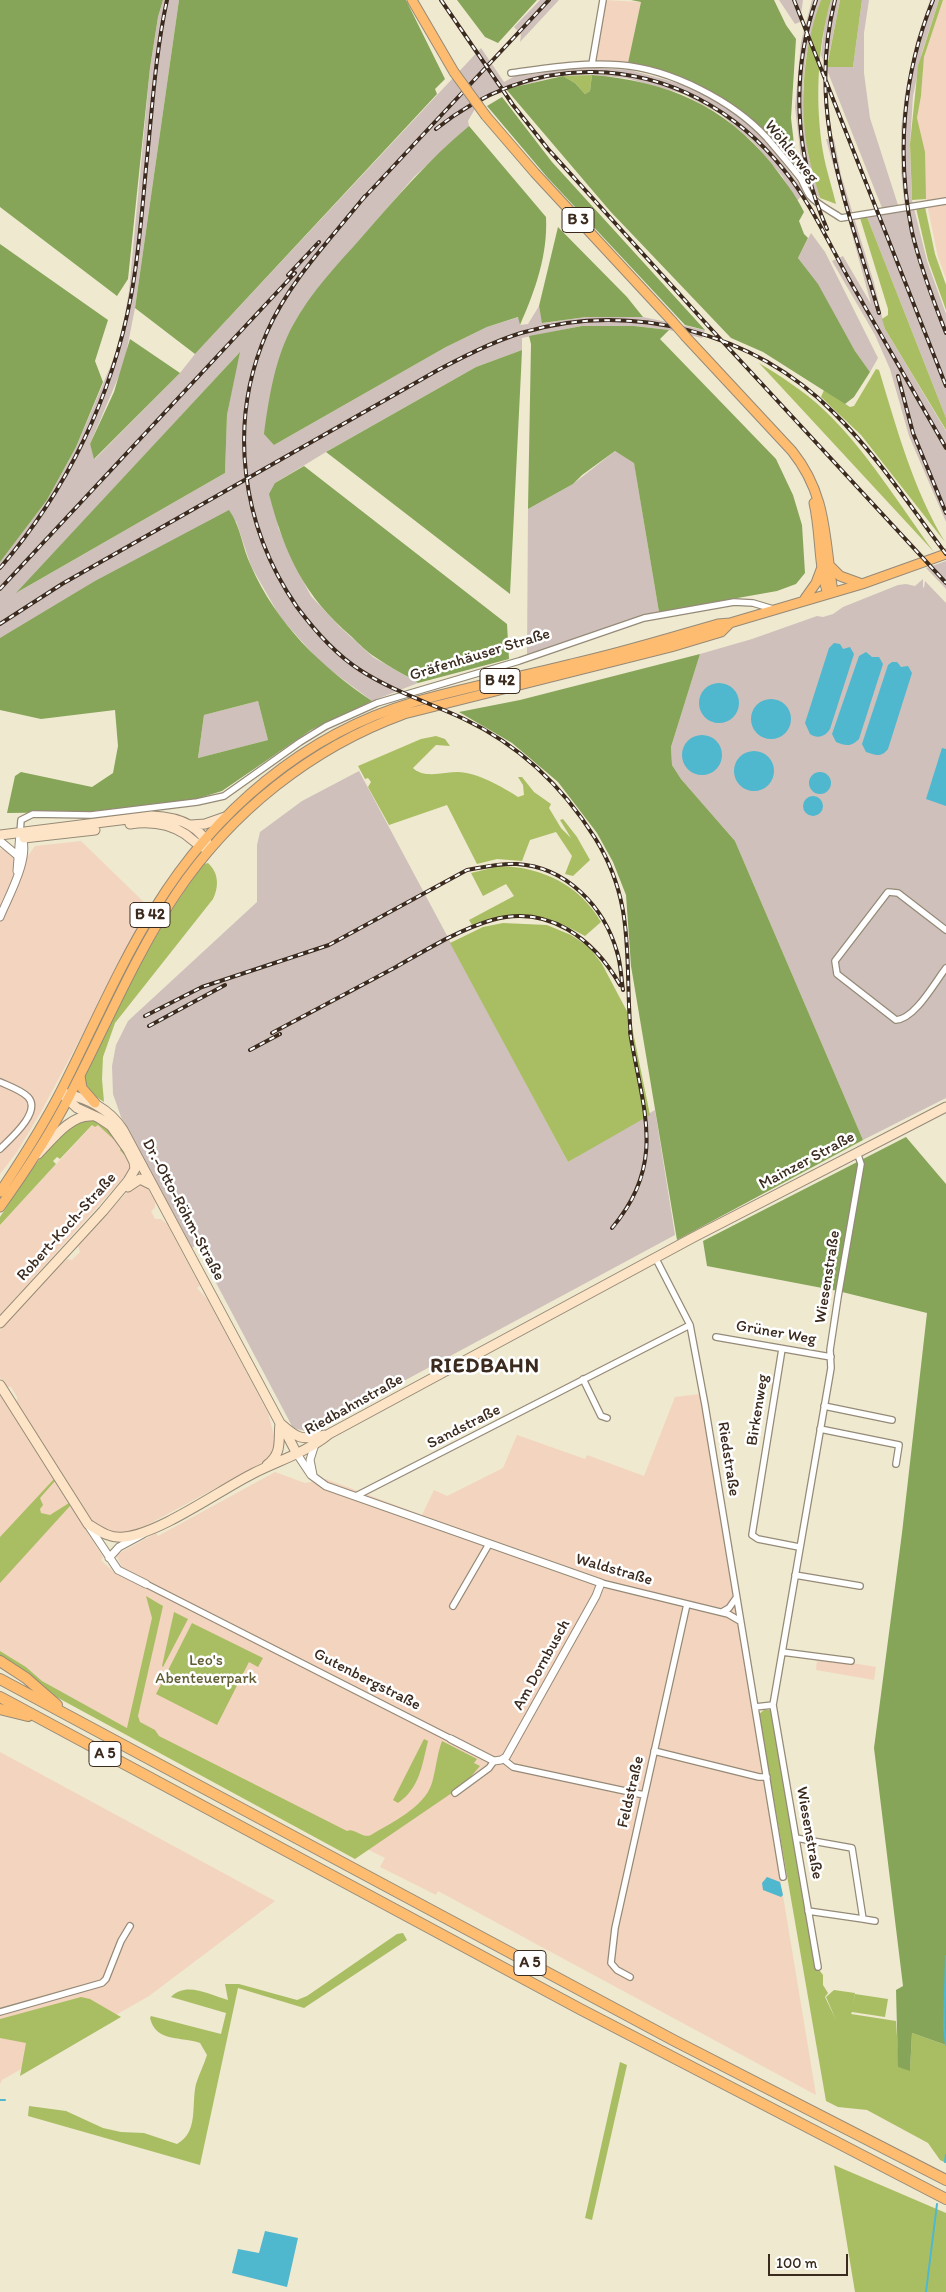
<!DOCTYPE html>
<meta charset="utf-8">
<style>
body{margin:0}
#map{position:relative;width:946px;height:2292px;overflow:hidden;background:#efe9d0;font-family:Itim,sans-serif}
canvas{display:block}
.scale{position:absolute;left:768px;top:2254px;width:80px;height:22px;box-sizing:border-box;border:2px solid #3b2a1e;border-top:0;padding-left:6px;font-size:15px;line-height:18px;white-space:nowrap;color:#3b2a1e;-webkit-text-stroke:4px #fff;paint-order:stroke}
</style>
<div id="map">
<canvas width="946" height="2292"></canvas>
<div class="scale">100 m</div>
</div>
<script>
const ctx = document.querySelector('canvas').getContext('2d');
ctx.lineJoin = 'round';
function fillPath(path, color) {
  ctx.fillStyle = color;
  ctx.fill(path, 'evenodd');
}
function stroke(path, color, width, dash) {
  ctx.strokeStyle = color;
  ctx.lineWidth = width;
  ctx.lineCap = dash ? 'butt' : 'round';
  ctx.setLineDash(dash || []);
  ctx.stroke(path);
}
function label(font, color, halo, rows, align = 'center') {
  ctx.font = font + ' Itim,sans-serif';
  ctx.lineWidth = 5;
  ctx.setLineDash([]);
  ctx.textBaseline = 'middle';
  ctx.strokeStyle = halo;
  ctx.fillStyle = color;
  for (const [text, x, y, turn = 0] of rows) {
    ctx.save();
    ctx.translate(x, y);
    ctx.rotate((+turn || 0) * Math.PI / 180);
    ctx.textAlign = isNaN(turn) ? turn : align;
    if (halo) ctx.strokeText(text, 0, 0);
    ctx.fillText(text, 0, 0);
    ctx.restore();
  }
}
const built = new Path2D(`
 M603 0 641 2 628 67 592 64Z
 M943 0H946V279L938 257 926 199 917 119 921 96 924 57Z
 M81 841 150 908 42 1110 17 1152 0 1174V849H4L12 857H27L35 846Z
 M96 1121 112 1133 130 1160 131 1167 127 1174 0 1315V1225Z
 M141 1183 147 1187 155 1201V1208L151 1211 155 1219H161L167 1224 200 1286 197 1288 208 1300 268 1413 276 1443 272 1455 266 1461 138 1530 126 1534 109 1532 93 1523 88 1516 17 1404V1397L11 1387H6L0 1377V1330L59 1266 67 1259 72 1260 80 1252 78 1246 129 1190Z
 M0 1393 103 1557 101 1560 114 1572 121 1565 116 1555 156 1533 158 1536 275 1472 305 1483 326 1479 422 1515 434 1490 447 1496 503 1468 517 1435 585 1459 587 1455 644 1476 675 1397 700 1394 816 2095 438 1891 436 1895 380 1867 385 1858 127 1728 42 1681 26 1667 0 1651Z
 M829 1659 876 1667 874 1680 816 1670 817 1660 827 1661Z
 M0 1752 275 1901 149 1996 2 2080 0 2084Z`);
const industrial = new Path2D(`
 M163 0H179L135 308 124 364 90 444 95 459 180 373 195 354 481 48 504 82 515 76 581 67 630 70 681 84 705 95 736 114 764 138 805 192 797 201 782 176 753 142 720 114 683 94 626 78 592 75 553 77 494 93 476 107 468 121 469 126 414 177 320 286 293 325 274 445 446 347 487 327 519 317 520 325 528 324 539 306 543 323 586 317 615 315 643 317 705 330 702 338 669 330 634 326H582L522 338V350L476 367 326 452 275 483 278 527 294 564 311 596 340 627 373 657 418 683 372 701 321 663 280 617 251 566 236 521 0 638V561L47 500 76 447 114 358 122 332 129 291 150 68 158 17ZM239 353 227 415 225 473 18 592Z
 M540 0H559L520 42 521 35 514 27Z
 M779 0H803L800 22 795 24Z
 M812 0H821L806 57 803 88 805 122 808 154 820 198 810 190 801 159 795 107 801 42Z
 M831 0H840L827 66 853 67 862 0H869L864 33V73L870 118 898 205 882 208 821 55 825 21Z
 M930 0H939L922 52 913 96 910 144 911 179 912 200 927 261 946 314V418L867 217 905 209 901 172V129L905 94 916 42Z
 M826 139H834L841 175 874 283 885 329 946 431V522L909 436 890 369 875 335 832 261 843 256 871 304Z
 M811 233 825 252 878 358 870 372 855 351 818 285 798 258Z
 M615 451 634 462 659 612 527 656 528 509 573 484Z
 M946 561V589L926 568Z
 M923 579V587L924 588 925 581 946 603V1098L863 1140 735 841 681 779 672 765 671 747 700 654 752 639 817 616 823 617 833 614 843 607 898 585 906 584 915 586Z
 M258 701 268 740 198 758 204 715Z
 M359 771 568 1162 655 1110 675 1235 309 1432 293 1428 196 1245 192 1248 132 1137 121 1117 113 1094 112 1066 116 1045 128 1021 257 902V845L260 832 302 801Z`);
const green = new Path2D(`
 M821 0H831C817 48 815 103 823 152 826 169 832 187 836 204L820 198C816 184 811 168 808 153 799 103 803 48 821 0Z
 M840 0H862L853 67H827Z
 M939 0H943L924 57 921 96 917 118 925 152 926 199 912 200 910 144 918 66Z
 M592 75 590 91 585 94 575 83 563 76Z
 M925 207 935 254 946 285V310L928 260 916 208Z
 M867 217 946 418V430L885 329 882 319 888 315V309L860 218Z
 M759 363C782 377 804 391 824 410 864 447 901 507 934 552Z
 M876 369 879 370C897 429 913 489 945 542L861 435 821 397 824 390 850 407 854 406Z
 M436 736 445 739 450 746 436 745 413 768C424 779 444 772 458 772 476 772 503 787 518 797L524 795 523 785 518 777H522L534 792 551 804 549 808 561 828 571 838 560 820 563 819 577 837 590 860 573 876 565 874 572 856 556 832 530 840 522 861 497 859 477 864 447 805 389 825 368 787 371 782 368 778 365 779 358 766 421 739Z
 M208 863C219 873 219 887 213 899L115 1023 103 1057 102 1079 104 1102C93 1095 86 1090 84 1076 120 1003 154 929 204 864Z
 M500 866C542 867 580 885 601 922L585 936C546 914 514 907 472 925L469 920 514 896 506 884 483 896 471 873Z
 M503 923 547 925 571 935 589 947 602 964 630 1017 650 1115 568 1162 450 943 483 927Z
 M91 1120C109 1124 130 1148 131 1167L128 1159 120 1150 122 1147 98 1125 95 1127 92 1125 60 1159 57 1157 53 1161 56 1164 0 1225V1217C17 1193 59 1118 91 1120Z
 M54 1479 55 1481 40 1498 43 1505 40 1509 41 1513 50 1515 69 1503 70 1506 0 1583V1537Z
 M146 1596 163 1606 138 1716 140 1722 155 1730 159 1736 347 1831C354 1827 362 1839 371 1835 392 1822 424 1808 432 1783 436 1769 437 1754 442 1741L477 1759 474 1763 480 1766 468 1780V1782L355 1859 49 1693 0 1658V1651L26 1667 42 1681 127 1728 152 1618Z
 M174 1612 188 1619 163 1667 162 1666Z
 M192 1623 263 1658 258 1667 249 1662 217 1725 156 1694Z
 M764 1710H771L814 1963 823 1975V1985L828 1993 825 1997 836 2020 826 1997 834 1990 855 1993 853 2004 855 1994 888 1999 885 2017 852 2012 851 2014 896 2021 899 2067 910 2070 912 2033 946 2045V2163L940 2160 928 2143 867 2110 838 2107 826 2101 759 1714Z
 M424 1739 428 1741C422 1765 420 1788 398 1803L393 1800Z
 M403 1933 407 1940 304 2008 238 1988 200 2165 28 2116 29 2106 66 2111 103 2128 121 2132 144 2133 177 2144C199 2132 191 2105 196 2084 199 2074 204 2065 207 2055L200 2043C181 2036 156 2043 150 2018L151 2016 221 2034 226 2013 171 1997C186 1981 210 1995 228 2000L225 1984H239L297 2000 307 1996 397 1934Z
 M81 1997 90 1999 121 2017 20 2076 26 2043 0 2038V2019Z
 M620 2062 627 2065 592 2220 585 2218Z
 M834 2165 946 2213V2292H855Z`);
const forest = new Path2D(`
 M0 0H163L158 17 150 68 128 279 117 296 0 207Z
 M179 0H406L445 79 435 89 437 94 195 354 135 308Z
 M457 0H537L498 43 485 37Z
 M631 0H774L786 25 796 39 791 118 797 170 738 111 681 79 628 63 641 2Z
 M592 75C667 81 724 105 772 164 783 179 796 195 804 212L799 221 804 234 808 238 798 258 818 284 855 351 870 372 854 397 845 404 763 352 731 338 610 211 506 89 563 76 575 83 585 94 590 91Z
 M502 97 552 162 705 330 685 325 547 177 487 106Z
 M469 126 546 217C548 255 535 291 520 325L518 317 487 327 446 347 274 445 264 434C269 397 275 358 293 325 311 292 337 265 361 238 396 198 429 159 469 126Z
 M558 227 627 297 643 317H586L542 323 539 306Z
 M0 244 108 320 95 361 103 382 76 447 47 500 0 562Z
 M582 326H634L669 330 660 339 776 459 793 495 802 525 805 573 796 584 777 591 659 612 634 463 615 451 582 475 573 484 528 509 531 344 529 336Z
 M130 339 180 373 94 459 90 444 114 392Z
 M522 350 521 372 510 594 326 452 476 367Z
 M240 352 227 415 225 473 16 593Z
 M304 466 507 624 509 659 418 683C404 674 389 667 375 657 367 652 359 644 352 637 304 596 285 555 269 494L275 483Z
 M229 510C241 527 242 547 251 566 276 623 321 667 372 701L311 730 222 791 196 799 87 812 7 813 15 776 21 772 92 787 113 773 118 746 115 710 41 719 0 710V638L95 581ZM258 701 268 740 198 758 204 715Z
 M700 654 671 747 672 765 681 779 735 841 863 1140 677 1240 631 966 626 895 613 862 597 833 558 782 512 743 459 712 520 700Z
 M906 1137 946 1184V2045L912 2033 910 2071 898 2067 896 1990 903 1986 874 1748 902 1533 927 1313 838 1291 707 1266 703 1241Z`);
const water = new Path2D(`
 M834 643 840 644 843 649 850 647 854 654 830 729C825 737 817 739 810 734L805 723 829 648Z
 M866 652 872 657H879L883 664 859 739C851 747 846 746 836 742L832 734 859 656Z
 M892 662H897L901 667 908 666 912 673 888 749C881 758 875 755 866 752L862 744 888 665Z
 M699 703a20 20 0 1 1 40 0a20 20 0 1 1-40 0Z
 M751 719a20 20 0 1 1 40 0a20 20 0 1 1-40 0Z
 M682 755a20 20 0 1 1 40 0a20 20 0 1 1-40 0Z
 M942 748 946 749V806L926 799Z
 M734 771a20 20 0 1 1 40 0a20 20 0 1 1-40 0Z
 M809 783a11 11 0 1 1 22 0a11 11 0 1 1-22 0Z
 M803 806a10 10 0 1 1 20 0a10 10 0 1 1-20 0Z
 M767 1877 780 1882 783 1895 781 1897 763 1890 762 1883Z
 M265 2231 298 2238 287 2287 232 2273 238 2249 259 2253Z`);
const stream = new Path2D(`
 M946 1956 944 2027 946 2045
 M0 2100H5
 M945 2162 946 2155
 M926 2292 937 2204`);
const minor = new Path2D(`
 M592 64 603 0
 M511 73C547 68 583 62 620 65 671 69 733 101 767 138 778 151 791 166 801 179 804 184 806 191 810 196 818 205 831 211 841 218L946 201
 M20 833 21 820 33 814 91 815 197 802 224 796 300 742 326 726 377 703 519 661 644 618 734 602 753 603 773 609
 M946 930 898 893 888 892 835 961 837 974 896 1020C915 1019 935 982 946 968
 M0 1082C9 1086 21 1090 28 1097 42 1112 10 1139 0 1149
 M656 1259 690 1325 705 1405 783 1877
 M716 1337 831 1357
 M782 1349 752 1535 758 1539 799 1547
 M583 1379 601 1416 607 1418
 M824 1406 892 1420
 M820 1429 899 1445 896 1464
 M356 1496 690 1325
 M795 1575 860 1586
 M601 1583 728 1614 740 1621
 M146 1584 451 1739
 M453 1606 489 1544
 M722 1612 729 1608 736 1598
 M782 1652 851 1661
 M755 1707 773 1705
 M654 1751 759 1777H767
 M503 1759 513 1767 644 1795
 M455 1793 489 1768 494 1761
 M796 1838 852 1848 863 1919 808 1911
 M863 1919 875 1921
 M818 1967 773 1705 831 1368 830 1350 838 1297 861 1164 857 1152
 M630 1977 617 1970 611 1963 615 1928 687 1604
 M0 2012 102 1983 106 1979 121 1941 130 1926`);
const tertiary = new Path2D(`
 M0 841 18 856
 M17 871 20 833
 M0 917C8 897 32 856 21 835
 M297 1454 311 1475 326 1486 601 1583 596 1596 506 1757 501 1760 494 1761 451 1739
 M313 1475 310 1460 315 1444
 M88 1525 118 1570 146 1584
 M109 1558 119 1547 143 1534`);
const secondary = new Path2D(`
 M130 824C150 821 168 823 185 834 192 839 197 845 205 848
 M191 825 205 824 225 817
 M0 835 152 816C177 817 201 825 210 849
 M24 838 95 830
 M64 1093C88 1099 109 1108 123 1130L280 1423C297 1438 301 1441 324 1435
 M38 1154C52 1140 70 1115 91 1116
 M128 1187 140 1179 152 1185
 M0 1323 103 1211 128 1181 135 1169 134 1162 128 1150 111 1126 99 1118 77 1108 64 1096
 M0 1385 88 1524C99 1531 110 1539 124 1537 159 1534 220 1490 254 1473 280 1460 307 1452 329 1434L694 1237 946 1107
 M284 1429 297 1454
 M267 1465C283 1453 278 1440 280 1423`);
const primary = new Path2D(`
 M412 0 454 72
 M486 116 535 173 672 321
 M686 337 792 451C828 496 824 539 833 592
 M814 503C821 533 818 565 828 594
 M830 566 840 576 862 584
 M804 600 816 583 822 567
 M80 1076 82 1088 95 1103
 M0 1192C22 1159 43 1126 61 1091 92 1030 119 966 155 908 214 812 304 734 414 702 466 687 519 677 571 664 621 653 669 638 718 624L730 623 862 584 946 554
 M0 1207C26 1171 50 1134 70 1095 105 1028 134 957 176 894 231 812 311 748 404 714L671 647 721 632 730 623`);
const motorway = new Path2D(`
 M0 1661 26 1678 57 1705
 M0 1679 675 2041 946 2180
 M0 1697 580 2009 946 2199
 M0 1709 28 1716`);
const rail = new Path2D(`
 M441 0 513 105 548 149 711 329 946 583
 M794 0 946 386
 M816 0C790 76 795 156 827 229
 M835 0C806 113 848 206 879 313
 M933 0C903 74 896 154 912 232 920 266 933 300 946 333
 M436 129C481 93 535 71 593 72 669 73 737 111 784 170 811 203 829 244 850 281 882 336 914 392 946 448
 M365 196C330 240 290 280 267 332 227 423 241 526 297 607 315 631 335 654 360 670 392 691 430 703 464 719 519 745 563 787 595 838 637 905 624 963 631 1037
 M361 201 549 0
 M288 275 319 242
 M898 376 913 433 946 513
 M0 568C67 490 112 397 131 296 139 254 142 211 146 168 152 113 155 55 167 0
 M0 589 295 273
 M0 624 62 584 438 370C465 356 492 342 521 333 630 300 753 332 833 412 876 454 910 506 946 554
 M145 1016 202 987 329 945 467 870C484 867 500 863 517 864 566 867 604 906 617 952 621 964 621 977 623 990
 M149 1026 225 985
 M272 1033C313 1011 354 989 396 967 426 950 458 930 492 920 548 904 594 939 620 985
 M250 1050 280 1034
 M612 1228C668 1162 642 1108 630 1032`);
const primaryBridge = new Path2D(`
 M454 72 486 116
 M672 321 686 337`);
const shields = [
 [578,220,32],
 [500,681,40],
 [150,915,40],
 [105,1754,32],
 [530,1963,32]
];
const shieldNames = [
 ["B 3",578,220],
 ["B 42",500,681],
 ["B 42",150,915],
 ["A 5",105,1754],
 ["A 5",530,1963]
];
const streetNames = [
 ["Wöhlerweg",791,152,51],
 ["Gräfenhäuser Straße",480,655,-17],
 ["Mainzer Straße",807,1161,-28],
 ["Dr.-Otto-Röhm-Straße",183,1210,62],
 ["Robert-Koch-Straße",67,1227,-48],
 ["Wiesenstraße",828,1277,-81],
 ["Grüner Weg",776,1333,10],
 ["Riedbahnstraße",354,1405,-29],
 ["Birkenweg",758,1410,-81],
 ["Sandstraße",464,1427,-27],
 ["Riedstraße",728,1459,81],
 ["Waldstraße",614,1570,16],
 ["Am Dornbusch",542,1665,-61],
 ["Gutenbergstraße",367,1680,27],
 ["Feldstraße",631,1792,-77],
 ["Wiesenstraße",809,1833,80]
];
const parkNames = [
 ["Leo's",206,1661],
 ["Abenteuerpark",206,1679]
];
const districtNames = [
 ["RIEDBAHN",485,1367]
];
fillPath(built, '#f3d4bf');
fillPath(industrial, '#cfc0bb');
fillPath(green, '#a9be63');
fillPath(forest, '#86a559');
fillPath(water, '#4fb7ce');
stroke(stream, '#4fb7ce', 2);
stroke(minor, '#958a77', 8);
stroke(tertiary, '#958a77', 9);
stroke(secondary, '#958a77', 11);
stroke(primary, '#958a77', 11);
stroke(motorway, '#958a77', 12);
stroke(minor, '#fff', 5.5);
stroke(tertiary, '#fff', 7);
stroke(secondary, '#fee4c6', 9);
stroke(primary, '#fdbc70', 9);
stroke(motorway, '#fdbc70', 10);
stroke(rail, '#3b2a1e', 4);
stroke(rail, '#fff', 2, [5.5]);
stroke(primaryBridge, '#958a77', 11, []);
stroke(primaryBridge, '#fdbc70', 9);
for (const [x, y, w] of shields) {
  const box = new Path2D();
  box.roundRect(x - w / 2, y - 12.5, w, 25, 4);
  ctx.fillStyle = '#fff';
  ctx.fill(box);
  stroke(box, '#3b2a1e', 1);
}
label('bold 15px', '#3b2a1e', null, shieldNames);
label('16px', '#3b2a1e', '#fff', streetNames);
label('16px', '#625e36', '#fff', parkNames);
ctx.letterSpacing = '1px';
label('bold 21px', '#3b2a1e', '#fff', districtNames);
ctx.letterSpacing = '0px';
</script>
